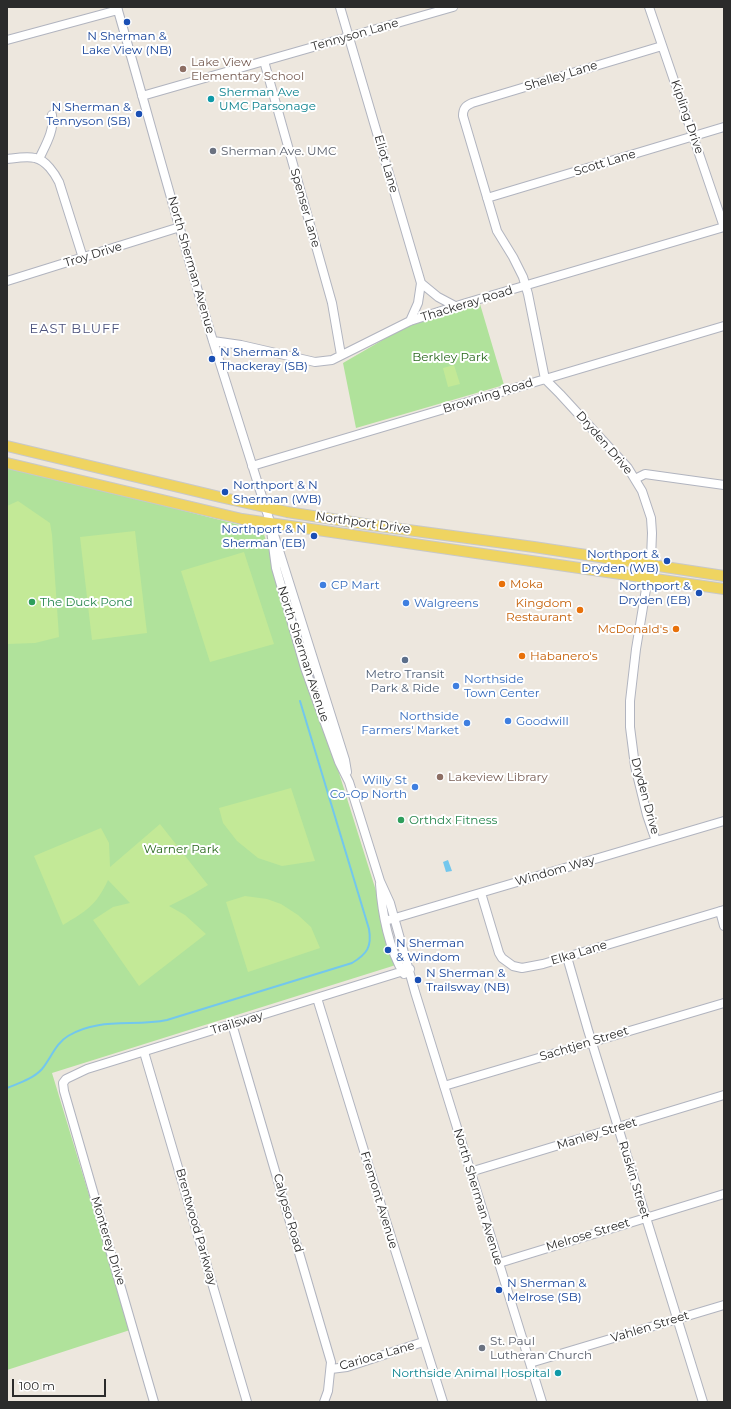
<!DOCTYPE html>
<style>
body{margin:0}
#map{position:relative;width:731px;height:1409px;overflow:hidden;background:#ede7de;font-family:Montserrat,sans-serif}
canvas{display:block}
.frame{position:absolute;inset:0;border:8px solid #2b2b2b;pointer-events:none}
.scale{position:absolute;left:12px;top:1379px;width:94px;height:18px;box-sizing:border-box;border:2px solid #2b2b2b;border-top:0;padding-left:5px;font-size:12px;line-height:14px;white-space:nowrap;color:#2b2b2b;-webkit-text-stroke:3px #fff;paint-order:stroke}
</style>
<div id="map">
<canvas width="731" height="1409"></canvas>
<div class="frame"></div>
<div class="scale">100 m</div>
</div>
<script>
const ctx = document.querySelector('canvas').getContext('2d');
ctx.lineJoin = 'round';
function fillPath(path, color) {
  ctx.fillStyle = color;
  ctx.fill(path, 'evenodd');
}
function stroke(path, color, width, dash) {
  ctx.strokeStyle = color;
  ctx.lineWidth = width;
  ctx.lineCap = dash ? 'butt' : 'round';
  ctx.setLineDash(dash || []);
  ctx.stroke(path);
}
function label(font, color, halo, rows, align = 'center') {
  ctx.font = font + ' Montserrat,sans-serif';
  ctx.lineWidth = 4;
  ctx.setLineDash([]);
  ctx.textBaseline = 'middle';
  ctx.strokeStyle = halo;
  ctx.fillStyle = color;
  for (const [text, x, y, turn = 0] of rows) {
    ctx.save();
    ctx.translate(x, y);
    ctx.rotate((+turn || 0) * Math.PI / 180);
    ctx.textAlign = isNaN(turn) ? turn : align;
    if (halo) ctx.strokeText(text, 0, 0);
    ctx.fillText(text, 0, 0);
    ctx.restore();
  }
}
const green = new Path2D(`
 M480 304 504 385 356 428 343 363 405 327Z
 M7 468 111 492 263 531 399 964 52 1073 130 1330 7 1370Z`);
const pitch = new Path2D(`
 M454 365 460 384 448 387 443 368Z
 M18 501 50 523 52 535 59 637 35 643 7 644V506Z
 M135 531 147 633 92 640 80 537Z
 M244 552 274 644 210 662 181 571Z
 M291 788 315 861 282 866 258 858 237 841 223 823 219 808Z
 M160 824 208 885 193 894 169 906 185 915 206 934 139 986 93 920 113 907 130 903 108 880C96 906 86 911 63 925L34 856 101 828 109 843 110 867Z
 M245 896 267 899 281 904 298 915 311 927 320 948 248 972 226 902Z`);
const water = new Path2D(`
 M448 860 452 871 446 872 443 862Z`);
const stream = new Path2D(`
 M7 1088C19 1083 33 1079 42 1069 51 1058 56 1043 68 1036 99 1017 134 1027 167 1020L352 963C367 954 372 947 369 929L300 701`);
const minor = new Path2D(`
 M117 7C149 118 179 230 213 341 256 481 302 620 345 760L347 772
 M340 7 421 283 418 303 410 321
 M649 7 724 227
 M7 40 118 10
 M264 61 332 303 341 355
 M142 96 453 7
 M7 159C16 158 27 156 35 158 46 160 55 174 59 182L83 258
 M39 159C45 146 55 130 52 115
 M487 198 724 127
 M7 281 180 227
 M421 283 438 297 455 306
 M213 341 241 345 315 362 332 360 410 321 466 303 724 227
 M252 466 724 326
 M635 479 645 474 724 485
 M270 523 276 568 305 668 339 762 349 782 380 881 390 903 415 992 542 1402
 M656 841 647 815 635 766 630 727V701L636 649 651 559 652 533 651 518 642 491 628 468 560 394 545 379 528 294 523 277 513 257 497 231 463 116C463 109 465 106 472 103L662 46
 M380 884C382 913 389 950 404 974
 M481 893 499 953 502 958 513 966 522 968 543 964 724 910
 M720 911 724 926
 M385 921 724 821
 M567 957 588 1030 703 1402
 M317 998 369 1167 443 1402
 M232 1024 331 1362 328 1391 324 1402
 M144 1052 247 1402
 M444 1086 724 1003
 M470 1172 724 1095
 M499 1263 724 1194
 M530 1363 724 1305
 M331 1369 347 1367 423 1342
 M154 1402 64 1091 63 1083 66 1079 87 1069 410 969`);
const major = new Path2D(`
 M7 446 220 497 287 512 371 525 534 547 724 576
 M7 463 242 519 724 589`);
const markers = [
 [127,22,4,"#1a4fb4"],
 [183,69,4,"#8d6e63"],
 [211,99,4,"#0f9aa8"],
 [139,114,4,"#1a4fb4"],
 [213,151,4,"#6b7280"],
 [212,359,4,"#1a4fb4"],
 [225,492,4,"#1a4fb4"],
 [314,536,4,"#1a4fb4"],
 [667,561,4,"#1a4fb4"],
 [502,584,4,"#e8710a"],
 [323,585,4,"#3f7fe0"],
 [699,593,4,"#1a4fb4"],
 [32,602,4,"#2e9e5b"],
 [406,603,4,"#3f7fe0"],
 [580,610,4,"#e8710a"],
 [676,629,4,"#e8710a"],
 [522,656,4,"#e8710a"],
 [405,660,4,"#5c6f8a"],
 [456,686,4,"#3f7fe0"],
 [508,721,4,"#3f7fe0"],
 [467,723,4,"#3f7fe0"],
 [440,777,4,"#8d6e63"],
 [415,787,4,"#3f7fe0"],
 [401,820,4,"#2e9e5b"],
 [388,950,4,"#1a4fb4"],
 [418,980,4,"#1a4fb4"],
 [499,1290,4,"#1a4fb4"],
 [482,1348,4,"#6b7280"],
 [558,1373,4,"#0f9aa8"]
];
const streetNames = [
 ["Tennyson Lane",355,35,-16],
 ["Shelley Lane",561,76,-17],
 ["Kipling Drive",687,117,71],
 ["Scott Lane",605,163,-17],
 ["Eliot Lane",386,164,74],
 ["Spenser Lane",305,208,74],
 ["Troy Drive",93,255,-17],
 ["North Sherman Avenue",191,265,74],
 ["Thackeray Road",467,304,-17],
 ["Browning Road",488,396,-17],
 ["Dryden Drive",604,443,49],
 ["Northport Drive",363,523,8],
 ["North Sherman Avenue",303,654,72],
 ["Dryden Drive",645,796,75],
 ["Windom Way",555,871,-16],
 ["Elka Lane",579,953,-17],
 ["Trailsway",237,1023,-17],
 ["Sachtjen Street",584,1044,-17],
 ["Manley Street",597,1134,-17],
 ["Ruskin Street",634,1180,73],
 ["North Sherman Avenue",478,1197,73],
 ["Fremont Avenue",379,1200,73],
 ["Calypso Road",288,1213,74],
 ["Brentwood Parkway",196,1227,74],
 ["Melrose Street",588,1235,-17],
 ["Monterey Drive",108,1241,73],
 ["Vahlen Street",650,1327,-17],
 ["Carioca Lane",377,1356,-16]
];
const transitNames = [
 ["N Sherman &",127,36,"center"],
 ["Lake View (NB)",127,50,"center"],
 ["N Sherman &",131,107,"right"],
 ["Tennyson (SB)",131,121,"right"],
 ["N Sherman &",220,352],
 ["Thackeray (SB)",220,366],
 ["Northport & N",233,485],
 ["Sherman (WB)",233,499],
 ["Northport & N",306,529,"right"],
 ["Sherman (EB)",306,543,"right"],
 ["Northport &",659,554,"right"],
 ["Dryden (WB)",659,568,"right"],
 ["Northport &",691,586,"right"],
 ["Dryden (EB)",691,600,"right"],
 ["N Sherman",396,943],
 ["& Windom",396,957],
 ["N Sherman &",426,973],
 ["Trailsway (NB)",426,987],
 ["N Sherman &",507,1283],
 ["Melrose (SB)",507,1297]
];
const educationNames = [
 ["Lake View",191,62],
 ["Elementary School",191,76],
 ["Lakeview Library",448,777]
];
const cultureNames = [
 ["Sherman Ave",219,92],
 ["UMC Parsonage",219,106],
 ["Northside Animal Hospital",550,1373,"right"]
];
const worshipNames = [
 ["Sherman Ave. UMC",221,151],
 ["St. Paul",490,1341],
 ["Lutheran Church",490,1355]
];
const parkNames = [
 ["Berkley Park",450,357],
 ["Warner Park",181,849]
];
const foodNames = [
 ["Moka",510,584],
 ["Kingdom",572,603,"right"],
 ["Restaurant",572,617,"right"],
 ["McDonald's",668,629,"right"],
 ["Habanero's",530,656]
];
const shopNames = [
 ["CP Mart",331,585],
 ["Walgreens",414,603],
 ["Northside",464,679],
 ["Town Center",464,693],
 ["Northside",459,716,"right"],
 ["Farmers' Market",459,730,"right"],
 ["Goodwill",516,721],
 ["Willy St",407,780,"right"],
 ["Co-Op North",407,794,"right"]
];
const leisureNames = [
 ["The Duck Pond",40,602],
 ["Orthdx Fitness",409,820]
];
const serviceNames = [
 ["Metro Transit",405,674],
 ["Park & Ride",405,688]
];
const neighbourhoodNames = [
 ["EAST BLUFF",75,329]
];
fillPath(green, '#b0e29b');
fillPath(pitch, '#c3e997');
fillPath(water, '#73c7ed');
stroke(stream, '#73c7ed', 2);
stroke(minor, '#b1b4bf', 10);
stroke(major, '#c8c8c8', 12);
stroke(minor, '#fff', 8);
stroke(major, '#efd461', 10);
for (const [x, y, r, color] of markers) {
  const dot = new Path2D();
  dot.arc(x, y, r, 0, 2 * Math.PI);
  ctx.fillStyle = color;
  ctx.fill(dot);
  stroke(dot, '#fff', 1.5);
}
label('12px', '#2b2b2b', '#fff', streetNames);
label('12px', '#164399', '#fff', transitNames, 'left');
label('12px', '#785e54', '#fff', educationNames, 'left');
label('12px', '#0d838f', '#fff', cultureNames, 'left');
label('12px', '#5b616d', '#fff', worshipNames, 'left');
label('12px', '#28681c', '#fff', parkNames);
label('12px', '#c56008', '#fff', foodNames, 'left');
label('12px', '#366cbe', '#fff', shopNames, 'left');
label('12px', '#27864d', '#fff', leisureNames, 'left');
label('12px', '#4e5e75', '#fff', serviceNames);
ctx.letterSpacing = '1px';
label('13px', '#4c527c', '#fff', neighbourhoodNames);
ctx.letterSpacing = '0px';
</script>
